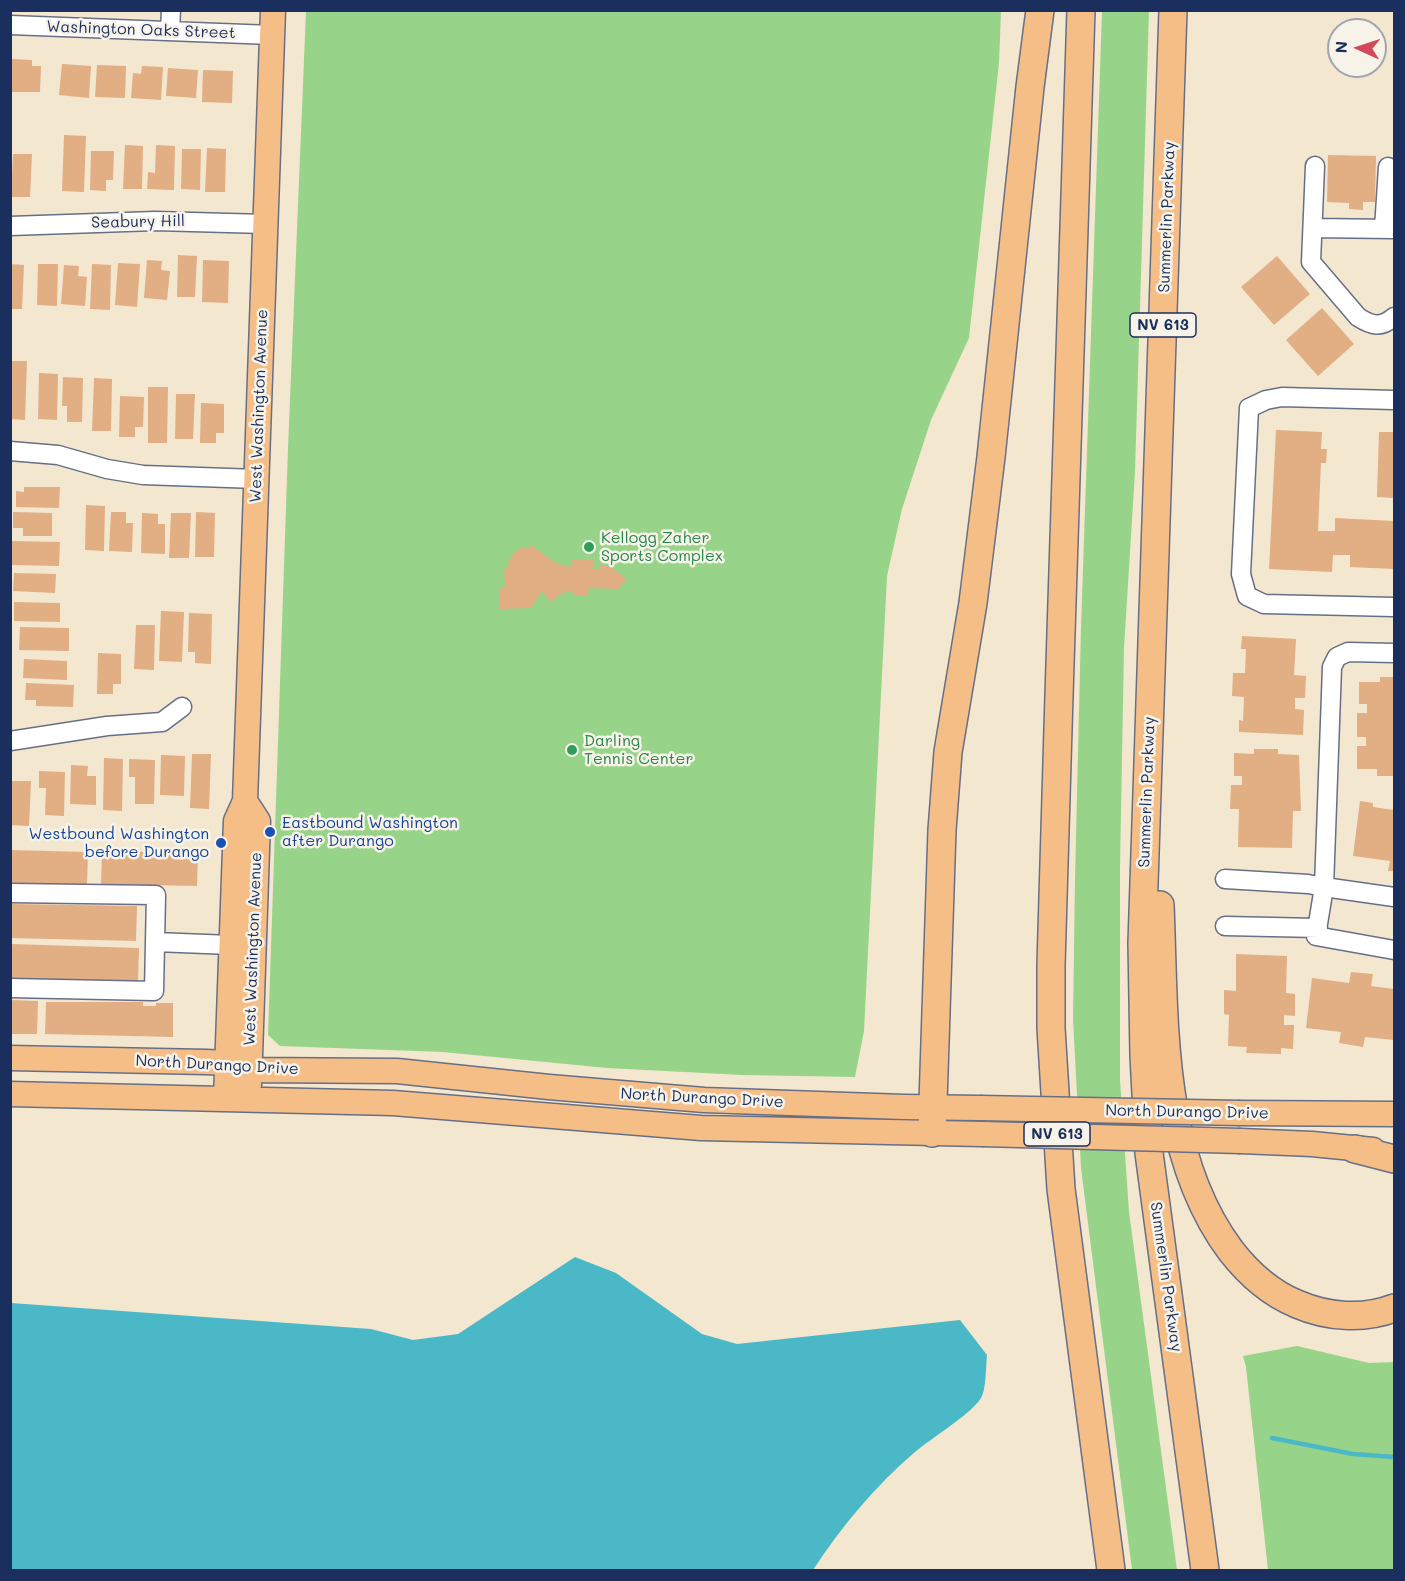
<!DOCTYPE html>
<style>
body{margin:0}
#map{position:relative;width:1405px;height:1581px;overflow:hidden;background:#f3e7d0;font-family:Mali,sans-serif}
canvas{display:block}
.frame{position:absolute;inset:0;border:12px solid #1b2f5e;pointer-events:none}
.north{position:absolute;left:1327px;top:18px;width:60px;height:60px;box-sizing:border-box;background:#f7f3e8;border:2px solid #9fa5b1;border-radius:50%;rotate:273deg;font-size:16px;font-weight:700;line-height:24px;text-align:center;color:#1b2f5e}
.north::after{content:'';display:block;margin:auto;width:21px;height:27px;background:#d1495b;clip-path:polygon(50% 0,100% 100%,50% 72%,0 100%)}
</style>
<div id="map">
<canvas width="1405" height="1581"></canvas>
<div class="frame"></div>
<div class="north">N</div>
</div>
<script>
const ctx = document.querySelector('canvas').getContext('2d');
ctx.lineJoin = 'round';
function fillPath(path, color) {
  ctx.fillStyle = color;
  ctx.fill(path, 'evenodd');
}
function stroke(path, color, width, dash) {
  ctx.strokeStyle = color;
  ctx.lineWidth = width;
  ctx.lineCap = dash ? 'butt' : 'round';
  ctx.setLineDash(dash || []);
  ctx.stroke(path);
}
function label(font, color, halo, rows, align = 'center') {
  ctx.font = font + ' Mali,sans-serif';
  ctx.lineWidth = 5;
  ctx.setLineDash([]);
  ctx.textBaseline = 'middle';
  ctx.strokeStyle = halo;
  ctx.fillStyle = color;
  for (const [text, x, y, turn = 0] of rows) {
    ctx.save();
    ctx.translate(x, y);
    ctx.rotate((+turn || 0) * Math.PI / 180);
    ctx.textAlign = isNaN(turn) ? turn : align;
    if (halo) ctx.strokeText(text, 0, 0);
    ctx.fillText(text, 0, 0);
    ctx.restore();
  }
}
const green = new Path2D(`
 M306 11H1001L999 63 969 338 931 420 902 509 887 576 864 1031 855 1077 742 1075 607 1068 443 1052 280 1046 268 1035 288 448Z
 M1102 11H1149L1135 472 1124 648 1120 867V1080L1129 1212 1177 1570H1132L1081 1168 1073 1020 1075 879 1081 627Z
 M1297 1346 1369 1363 1394 1362V1570H1268L1246 1367 1243 1356Z`);
const water = new Path2D(`
 M575 1257 616 1273 702 1334 737 1344 960 1320 987 1355C986 1365 986 1388 982 1396 976 1411 930 1439 915 1452 875 1486 841 1527 813 1570H11V1303L371 1329 413 1340 458 1334Z`);
const stream = new Path2D(`
 M1272 1438 1353 1454 1394 1457`);
const building = new Path2D(`
 M12 59 32 60V66H41L40 92H10Z
 M62 64 91 66 89 98 59 95Z
 M97 65 126 66 125 98 95 97Z
 M142 66 163 67 161 100 131 98 133 73 141 74Z
 M168 68 198 70 196 98 166 96Z
 M203 70 233 71 232 103 202 102Z
 M64 135 86 136 84 192 62 191Z
 M125 145 143 146 142 189H123Z
 M156 145 175 146 174 190 147 189 148 172 155 173Z
 M207 148 226 149 225 192H205Z
 M182 149H201L200 190 181 189Z
 M91 151H114L113 180H106V191L90 190Z
 M13 154H32L30 197H11Z
 M1328 155 1376 156 1375 202H1363V210L1349 209V203L1327 202Z
 M178 255 197 256 195 297H177Z
 M1277 256 1310 294 1274 325 1241 287Z
 M147 260 162 261 161 270 170 271 167 300 144 298Z
 M203 260 229 261 228 303 202 302Z
 M118 263 140 264 137 307 115 305Z
 M10 264 24 265 22 309H10Z
 M38 264H58L57 306 37 305Z
 M92 264 111 265 110 310 90 309Z
 M64 265 79 266 78 276 87 277 85 306 61 304Z
 M1322 308 1354 344 1318 376 1286 340Z
 M10 361H27L25 420 10 419Z
 M39 373 58 374 57 420 38 419Z
 M63 377 83 378 82 422H67V406H62Z
 M94 378 112 379 111 431H92Z
 M148 387H168L167 443H148Z
 M176 394H195L193 439H175Z
 M120 396 144 397 143 427H135V437H119Z
 M201 403 224 404V433H216V443H200Z
 M1276 430 1322 432 1321 449H1327L1326 463H1321L1318 531H1335V518L1394 521V569L1350 567V555H1333L1332 572 1269 569Z
 M1379 432H1394V498L1377 497Z
 M24 487H60L59 508 16 507V491L24 492Z
 M86 505 105 506 104 551 85 550Z
 M13 512 52 513V536H23V528H13Z
 M111 512H126V523H133L132 552 109 551Z
 M196 512 215 513 214 557H195Z
 M142 513 158 514V524H165V554L141 553Z
 M171 513H191L189 558H169Z
 M10 541 60 542 59 566 10 565Z
 M531 545 556 563 571 567V560H593L594 569 598 570 601 564 612 568 627 579 618 589 589 588 587 596H574L572 590 559 595 551 602 542 591 531 608 500 609 499 588H505L504 570 510 563 508 560 518 549 523 547 526 549Z
 M14 573 56 574 55 593 13 591Z
 M14 602 60 603V622L14 621Z
 M161 611 184 612 182 662 159 661Z
 M189 613 212 614 211 664 195 663V652H188Z
 M136 625H155L154 670 134 669Z
 M20 627 69 628V651L19 650Z
 M1242 636 1296 639 1294 675 1306 676 1305 698H1295V709L1304 710 1303 735 1239 732V720L1243 721 1244 697 1232 696 1233 673H1245L1246 649H1241Z
 M98 653 121 654V684H113V694H97Z
 M24 659 67 661V680L23 678Z
 M1380 677H1394V776H1377V769H1357V746H1366V737H1357V713H1367V704H1359V682H1380Z
 M26 683 74 685 73 707 36 706V700H25Z
 M1254 749H1278V754L1299 755 1301 811H1293L1292 848 1238 847 1239 809H1230L1231 785H1242V776H1234V753L1254 754Z
 M192 754H211L209 809 190 808Z
 M161 755 185 756 184 796 160 795Z
 M104 758 123 759 122 811 103 810Z
 M129 759 155 760 154 804H135V777H129Z
 M71 765 88 766 87 776H96V805L70 804Z
 M39 771 65 772 64 816 45 815 46 788H39Z
 M11 781H31L29 826 10 825Z
 M1360 801 1373 803V807L1394 810V871H1388L1390 861 1353 856Z
 M10 850 88 852 87 885 10 883Z
 M102 851 198 853 197 886 101 884Z
 M10 904 137 906 136 941 10 938Z
 M11 944 139 948 138 983 10 978Z
 M1236 954 1287 956 1286 993 1295 994V1016L1284 1015V1025H1294L1293 1049 1281 1048V1054L1246 1053 1247 1047 1228 1046 1229 1015 1224 1014V990L1236 991Z
 M1351 972 1373 974 1371 986 1394 989V1040L1365 1037 1363 1047 1339 1043 1341 1032 1306 1028 1312 978 1349 983Z
 M10 1000 38 1001 37 1034H10Z
 M46 1002H143V1006H156V1003H173V1037L45 1034Z`);
const minor = new Path2D(`
 M10 25 272 35
 M170 31 171 10
 M1315 166 1311 262 1358 317C1372 326 1381 328 1394 317
 M10 226 155 221 265 224
 M1313 228 1394 229
 M1384 229 1388 167
 M1394 400 1282 397 1266 400 1249 408 1241 574 1247 596 1264 604 1394 607
 M10 451 58 455 107 469 143 475 257 479
 M1394 653 1348 652 1337 657 1332 667 1324 887 1394 897
 M10 741 107 726 162 722 182 707
 M1225 879 1308 884 1324 887 1316 936 1394 950
 M10 893 156 895 154 991 10 988
 M1225 926 1318 928
 M155 942 231 945`);
const major = new Path2D(`
 M245 801 258 821 249 1085
 M10 1058 206 1062 227 1063 249 1070 397 1071 549 1087 704 1100 904 1107 980 1108
 M10 1094 393 1103 701 1128 982 1134
 M226 1099 236 821 245 801 273 10
 M1240 1113 1394 1114
 M1241 1141 1312 1144 1373 1150`);
const highway = new Path2D(`
 M1081 10 1059 695 1051 965V1028L1061 1189 1111 1570
 M1173 10 1142 943 1144 1055 1149 1153 1205 1570
 M1160 905C1165 1021 1158 1153 1231 1251 1249 1274 1270 1293 1297 1304 1327 1317 1363 1320 1394 1308
 M932 1133 942 830 948 752 973 603 991 457 1030 87 1040 10
 M1355 1149 1394 1159`);
const majorBridge = new Path2D(`
 M980 1108 1240 1113
 M982 1134 1241 1141`);
const markers = [
 [589,547,6,"#2e9e5b"],
 [572,750,6,"#2e9e5b"],
 [270,832,6,"#1a4fb4"],
 [221,843,6,"#1a4fb4"]
];
const shields = [
 [1163,325,66],
 [1057,1134,66]
];
const shieldNames = [
 ["NV 613",1163,325],
 ["NV 613",1057,1134]
];
const streetNames = [
 ["Washington Oaks Street",141,30,2],
 ["Summerlin Parkway",1167,217,-88],
 ["Seabury Hill",138,222,-1],
 ["West Washington Avenue",259,406,-88],
 ["Summerlin Parkway",1147,792,-88],
 ["West Washington Avenue",253,949,-88],
 ["North Durango Drive",217,1065,3],
 ["North Durango Drive",702,1098,3],
 ["North Durango Drive",1187,1112,1],
 ["Summerlin Parkway",1166,1277,82]
];
const leisureNames = [
 ["Kellogg Zaher",601,538],
 ["Sports Complex",601,556],
 ["Darling",584,741],
 ["Tennis Center",584,759]
];
const transitNames = [
 ["Eastbound Washington",282,823],
 ["after Durango",282,841],
 ["Westbound Washington",209,834,"right"],
 ["before Durango",209,852,"right"]
];
fillPath(green, '#97d489');
fillPath(water, '#4bb8c7');
stroke(stream, '#4bb8c7', 4.5);
fillPath(building, '#e2ae84');
stroke(minor, '#676f86', 21);
stroke(major, '#676f86', 27);
stroke(highway, '#676f86', 30);
stroke(minor, '#fff', 18);
stroke(major, '#f6be87', 24);
stroke(highway, '#f6be87', 27);
stroke(majorBridge, '#676f86', 27, []);
stroke(majorBridge, '#f6be87', 24);
for (const [x, y, r, color] of markers) {
  const dot = new Path2D();
  dot.arc(x, y, r, 0, 2 * Math.PI);
  ctx.fillStyle = color;
  ctx.fill(dot);
  stroke(dot, '#f7f3e8', 2);
}
for (const [x, y, w] of shields) {
  const box = new Path2D();
  box.roundRect(x - w / 2, y - 12, w, 24, 4.5);
  ctx.fillStyle = '#f7f3e8';
  ctx.fill(box);
  stroke(box, '#1b2f5e', 1.5);
}
label('bold 15px', '#1b2f5e', null, shieldNames);
label('16px', '#1b2f5e', '#f7f3e8', streetNames);
label('16px', '#27864d', '#f7f3e8', leisureNames, 'left');
label('16px', '#164399', '#f7f3e8', transitNames, 'left');
</script>
